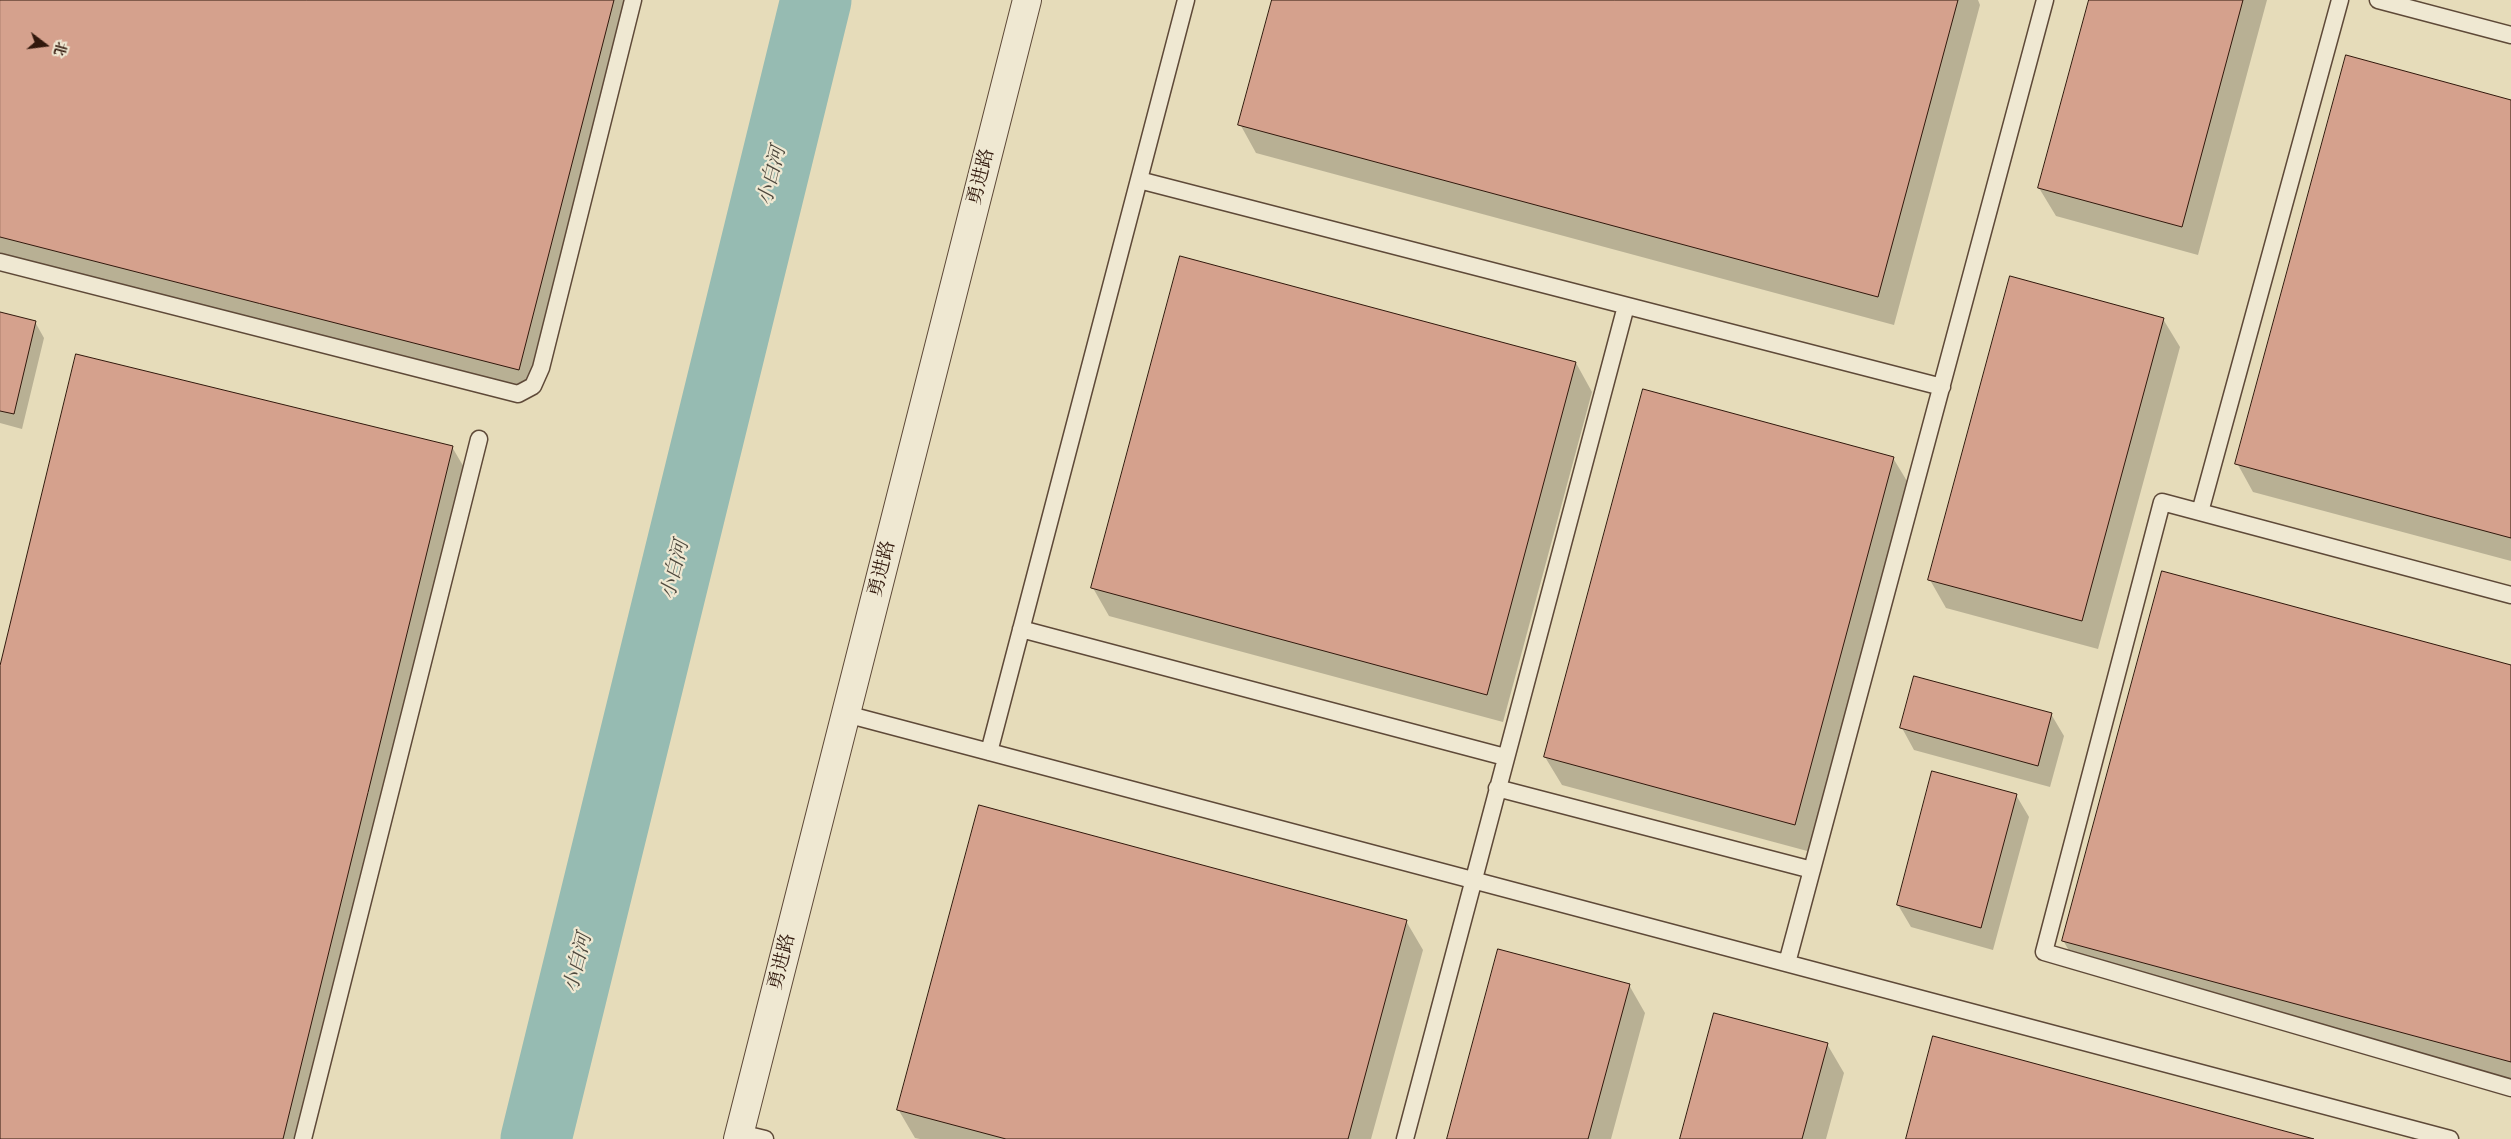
<!DOCTYPE html>
<meta charset="utf-8">
<style>
body{margin:0}
#map{position:relative;width:2511px;height:1139px;overflow:hidden;background:#e6dcba;font-family:Cardo,"Noto Serif SC",serif}
canvas{display:block}
.north{position:absolute;left:20px;top:20px;width:50px;height:50px;-webkit-text-stroke:4px #efe8d2;paint-order:stroke;rotate:105deg;font-size:14px;font-weight:700;line-height:20px;text-align:center;color:#31180c}
.north::after{content:'';display:block;margin:auto;width:18px;height:22px;background:#31180c;clip-path:polygon(50% 0,100% 100%,50% 72%,0 100%)}
</style>
<div id="map">
<canvas width="2511" height="1139"></canvas>
<div class="north">北</div>
</div>
<script>
const ctx = document.querySelector('canvas').getContext('2d');
ctx.lineJoin = 'round';
function fillPath(path, color) {
  ctx.fillStyle = color;
  ctx.fill(path, 'evenodd');
}
function stroke(path, color, width, dash) {
  ctx.strokeStyle = color;
  ctx.lineWidth = width;
  ctx.lineCap = dash ? 'butt' : 'round';
  ctx.setLineDash(dash || []);
  ctx.stroke(path);
}
function label(font, color, halo, rows, align = 'center') {
  ctx.font = font + ' Cardo,"Noto Serif SC",serif';
  ctx.lineWidth = 4.5;
  ctx.setLineDash([]);
  ctx.textBaseline = 'middle';
  ctx.strokeStyle = halo;
  ctx.fillStyle = color;
  for (const [text, x, y, turn = 0] of rows) {
    ctx.save();
    ctx.translate(x, y);
    ctx.rotate((+turn || 0) * Math.PI / 180);
    ctx.textAlign = isNaN(turn) ? turn : align;
    if (halo) ctx.strokeText(text, 0, 0);
    ctx.fillText(text, 0, 0);
    ctx.restore();
  }
}
const shadow = new Path2D(`
 M0 0H632L532 391 0 256Z
 M1273 0H1978L1980 5 1894 325 1256 153 1240 124Z
 M2090 0H2267L2198 255 2056 216 2039 188Z
 M2511 101V561L2253 492 2237 463Z
 M0 314 35 322 44 338 22 429 0 423Z
 M2163 319 2180 347 2098 649 1946 608 1930 580Z
 M1576 363 1592 392 1503 722 1109 616 1093 588Z
 M452 447 465 469 300 1139H0V671Z
 M1893 458 1910 486 1811 852 1562 785 1545 757Z
 M2511 666V1085L2079 969 2063 940Z
 M2051 714 2064 736 2050 787 1914 750 1902 728Z
 M2016 795 2029 817 1993 950 1911 927 1898 905Z
 M1406 921 1423 950 1371 1139H920L915 1138 898 1109Z
 M1629 985 1645 1013 1611 1139H1448Z
 M1827 1044 1844 1073 1826 1139H1682Z`);
const river = new Path2D(`
 M536 1139 816 0`);
const building = new Path2D(`
 M0 0H614L519 370 0 237Z
 M1272 0H1958L1878 297 1238 125Z
 M2089 0H2243L2182 227 2038 188Z
 M2346 55 2511 100V538L2235 464Z
 M1180 256 1576 362 1487 695 1091 588Z
 M2010 276 2164 318 2082 621 1928 580Z
 M0 312 36 321 14 414 0 411Z
 M76 354 453 446 283 1139H0V666Z
 M1643 389 1894 457 1795 825 1544 757Z
 M2162 571 2511 665V1062L2062 941Z
 M1914 676 2052 713 2038 766 1900 728Z
 M1932 771 2017 794 1981 928 1897 905Z
 M979 805 1407 920 1348 1139H1006L897 1110Z
 M1498 949 1630 984 1588 1139H1447Z
 M1714 1013 1828 1043 1802 1139H1680Z
 M1933 1036 2314 1139H1906Z`);
const service = new Path2D(`
 M2378 0 2511 35
 M1139 180 1942 387
 M0 262 518 394 533 386 541 368 633 0
 M2200 512 2340 0
 M2511 595 2162 502 2044 952 2511 1088
 M1021 629 1505 757
 M846 714 2450 1139
 M989 752 1186 0
 M1497 788 1812 870
 M1787 963 2045 0
 M740 1133 765 1139
 M303 1139 479 439
 M1405 1139 1626 306`);
const tertiary = new Path2D(`
 M738 1139 1027 0`);
const streetNames = [
 ["勇进路",982,177,-76],
 ["勇进路",883,569,-76],
 ["勇进路",783,962,-76]
];
const waterNames = [
 ["小白河",773,176,-76],
 ["小白河",676,570,-76],
 ["小白河",579,963,-76]
];
fillPath(shadow, '#0003');
stroke(river, '#96bbb2', 71);
fillPath(building, '#d5a18d');
stroke(building, '#31180c', 1);
stroke(service, '#5e4938', 19);
stroke(tertiary, '#5e4938', 30);
stroke(service, '#efe8d2', 16);
stroke(tertiary, '#efe8d2', 28);
label('19px', '#31180c', '#efe8d2', streetNames);
label('italic 20px', '#4f493e', '#efe8d2', waterNames);
</script>
